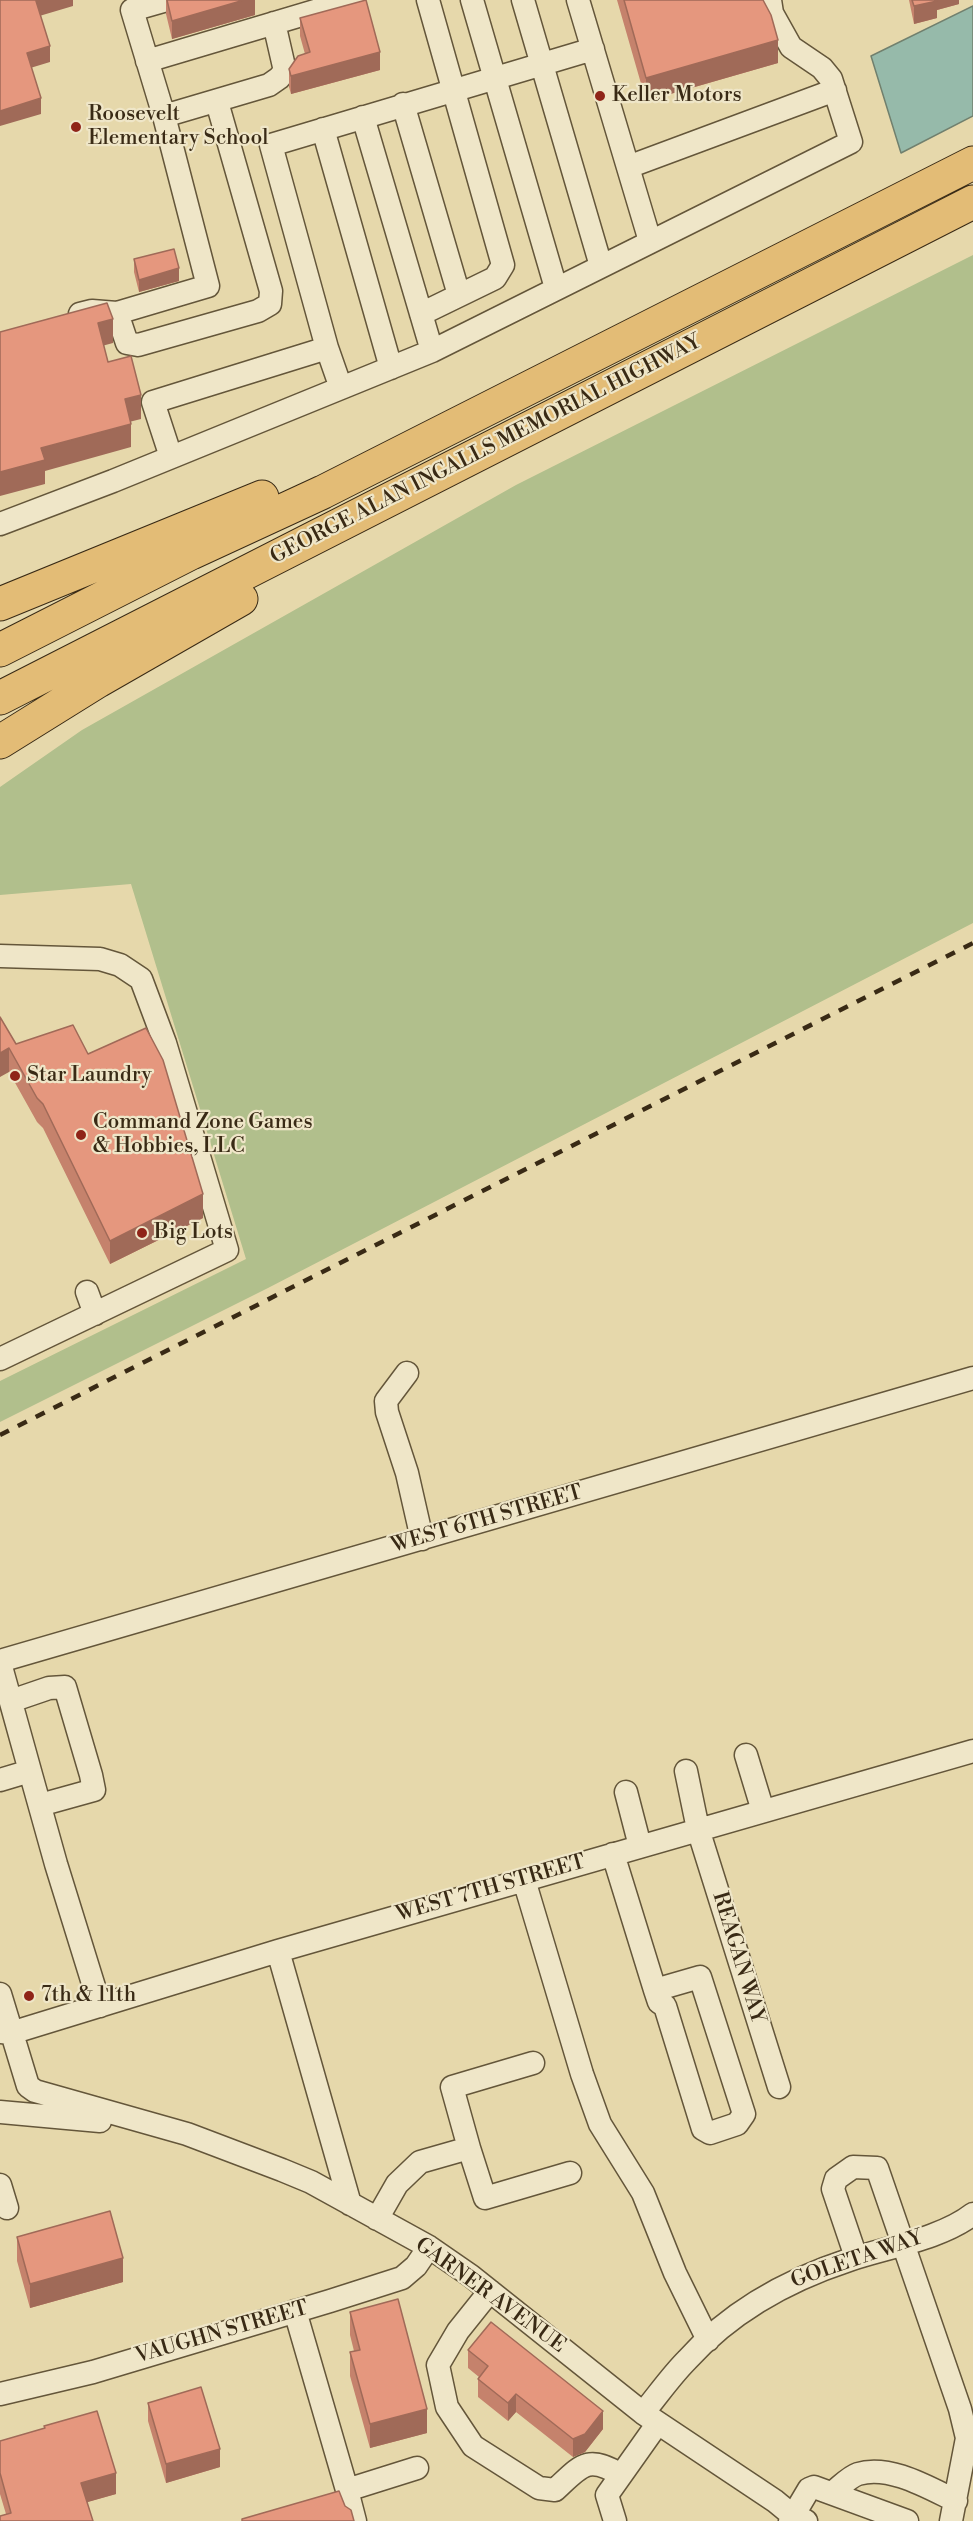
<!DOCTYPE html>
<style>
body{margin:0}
canvas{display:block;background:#e6d8ab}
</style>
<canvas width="973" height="2521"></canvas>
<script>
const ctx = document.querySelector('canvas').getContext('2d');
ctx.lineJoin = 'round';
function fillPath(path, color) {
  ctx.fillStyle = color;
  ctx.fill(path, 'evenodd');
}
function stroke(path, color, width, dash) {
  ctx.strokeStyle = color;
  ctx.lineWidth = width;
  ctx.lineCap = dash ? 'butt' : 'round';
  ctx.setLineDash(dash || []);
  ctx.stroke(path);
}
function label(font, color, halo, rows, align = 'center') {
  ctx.font = font + ' "Libre Bodoni",serif';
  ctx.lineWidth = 4.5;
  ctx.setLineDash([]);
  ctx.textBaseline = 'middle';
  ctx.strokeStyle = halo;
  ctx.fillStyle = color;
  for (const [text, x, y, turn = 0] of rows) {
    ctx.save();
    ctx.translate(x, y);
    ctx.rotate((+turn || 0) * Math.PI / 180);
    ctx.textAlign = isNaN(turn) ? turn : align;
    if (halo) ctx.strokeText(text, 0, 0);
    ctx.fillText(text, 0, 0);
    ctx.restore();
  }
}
const green = new Path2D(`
 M973 255V923L268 1288 0 1422V1381L246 1259 131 884 0 895V787L82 730 516 485Z`);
const water = new Path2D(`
 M973 6V116L901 153 871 56Z`);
const minor = new Path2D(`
 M472 0 556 288
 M523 0 601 266
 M578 0 650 241
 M147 61 352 0
 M403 104 459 295
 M164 116 269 85 279 78 285 71 274 23
 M363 117 432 351
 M323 129 391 368
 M628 167 835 90
 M117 313 127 343 138 345 258 311 270 304 271 291 217 102
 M80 314 92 311 117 313 208 286 164 116 132 10 167 0
 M421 314 495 278 503 265 428 0
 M327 348 341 388
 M171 457 153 402 327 348 271 145 593 49
 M0 524 113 481 432 351 851 142 831 79 822 68 791 47 772 13 770 0
 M0 956 100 959 120 965 141 979 165 1043 227 1250 0 1359
 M87 1292 95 1314
 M407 1373 386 1401 387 1412 407 1473 422 1539
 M0 1661 973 1378
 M0 1663 30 1771 0 1780
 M11 1701 49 1688 65 1687 91 1775 94 1790 40 1805
 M746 1755 763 1811
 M30 1771 56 1864 100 2006
 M686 1771 698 1829 779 2087
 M626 1792 640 1846
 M613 1854 655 1990 659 2002 665 2006 703 2129 710 2133 737 2124 744 2114 700 1977 655 1990
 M524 1880 582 2074 600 2124 643 2193 675 2273 708 2340
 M278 1951 350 2204
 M0 1994 28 2086 35 2091 187 2134 282 2170 311 2182 429 2247 471 2276 643 2413 775 2501 792 2515 806 2521
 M0 2032 11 2033 278 1951 973 1751
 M0 2112 100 2121
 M469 2148 485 2198 570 2173
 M0 2185 7 2208
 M377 2219 397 2184 420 2162 469 2148 452 2087 533 2063
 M856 2257 833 2189 836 2179 853 2167 877 2168 960 2409 967 2438 951 2521
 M490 2291 458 2331 438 2365 447 2407 473 2446 539 2488 555 2490C581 2466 587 2454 621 2475
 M295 2311 347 2490 417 2468
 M0 2394 93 2372 330 2301 402 2278 416 2266 429 2247
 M643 2413C658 2395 671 2376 687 2360 731 2311 788 2280 849 2260 887 2247 941 2239 973 2214
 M347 2490 355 2521
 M832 2493C839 2488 849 2477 858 2474 889 2464 929 2488 956 2501
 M615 2521 607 2495 658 2423
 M790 2521 809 2489 814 2487 907 2521`);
const highway = new Path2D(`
 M0 604 262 497
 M0 650 191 553 323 492 973 163
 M0 698 973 202
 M0 742 98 681 241 599`);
const rail = new Path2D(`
 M0 1435 973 943`);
const wall = new Path2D(`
 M166 0H255V15L172 39 166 14Z
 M617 0H763L778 63 646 101Z
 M909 0H959V4L937 10V18L914 24Z
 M300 18 380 70 291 94 289 87V69L305 54 300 36Z
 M134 259 179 281 139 292 134 272Z
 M0 1017 16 1044 88 1054 203 1218 110 1264 43 1128 37 1122 9 1072Z
 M17 2237 123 2282 30 2308 17 2261Z
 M350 2312 427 2433 370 2448 350 2376V2352L354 2351 350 2335Z
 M468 2350 603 2429 585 2452 573 2457 516 2412 508 2421 478 2397V2379L479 2377 468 2368Z
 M148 2403 220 2467 166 2483 148 2421Z
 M44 2426 116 2494 87 2502 6 2514 0 2494V2441L44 2429Z`);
const shadedWall = new Path2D(`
 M39 0H73V6L36 17V1Z
 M244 0H255V15L172 39V21Z
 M935 0H959V4L937 10V18L914 24V6Z
 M778 40V63L646 101V78Z
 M50 46V62L27 69V53Z
 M380 52V70L291 94V76Z
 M41 98V114L0 126V111Z
 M179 268V281L139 292V280Z
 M113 319V343L98 347V323Z
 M141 395V419L125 423V399Z
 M131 424V447L45 471V484L0 496V472L41 448Z
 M9 1048V1072L0 1077V1053Z
 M203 1194V1218L110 1264V1241Z
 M123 2258V2282L30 2308V2284Z
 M516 2394V2412L508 2421V2403Z
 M427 2409V2433L370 2448V2424Z
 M603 2411V2429L585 2452 573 2457V2439Z
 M220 2449V2467L166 2483V2464Z
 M116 2473V2494L81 2504V2483Z`);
const building = new Path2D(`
 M0 0H39L36 1 50 46 27 53 41 98 0 111Z
 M167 0H244L172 21Z
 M366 0 380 52 291 76 289 69 298 56 310 52 300 18Z
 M624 0H763L771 15 778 40 646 78Z
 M912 0H937V1L914 6Z
 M174 249 179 268 139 280 134 259Z
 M107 303 113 319 98 323 108 362 131 356 141 395 125 399 131 424 41 448 45 460 0 472V332Z
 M0 1017 16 1044 73 1025 88 1054 146 1028 163 1060 203 1194 110 1241 43 1104 37 1098 9 1048 0 1053Z
 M110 2211 123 2258 30 2284 17 2237Z
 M398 2299 427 2409 370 2424 350 2352 360 2350 350 2312Z
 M491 2322 603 2411 585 2434 573 2439 516 2394 508 2403 478 2379 488 2366 468 2350Z
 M201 2387 220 2449 166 2464 148 2403Z
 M97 2411 116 2473 81 2483 93 2521H0V2516L11 2513 0 2473V2441L45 2428 44 2426Z
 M339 2491 345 2506 351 2510 354 2521H242V2519Z`);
const markers = [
 [600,96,6,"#8f2418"],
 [76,127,6,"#8f2418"],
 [15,1076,6,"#8f2418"],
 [81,1135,6,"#8f2418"],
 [142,1233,6,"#8f2418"],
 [29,1996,6,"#8f2418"]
];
const poiNames = [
 ["Keller Motors",612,96],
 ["Roosevelt",88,115],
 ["Elementary School",88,139],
 ["Star Laundry",27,1076],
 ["Command Zone Games",93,1123],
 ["& Hobbies, LLC",93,1147],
 ["Big Lots",154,1233],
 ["7th & 11th",41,1996]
];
const streetNames = [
 ["GEORGE ALAN INGALLS MEMORIAL HIGHWAY",486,450,-27],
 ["WEST 6TH STREET",487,1520,-16],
 ["WEST 7TH STREET",491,1889,-16],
 ["REAGAN WAY",738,1958,73],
 ["GOLETA WAY",857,2260,-19],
 ["GARNER AVENUE",490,2296,36],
 ["VAUGHN STREET",222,2333,-16]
];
fillPath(green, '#b1bf8c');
fillPath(water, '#96baaa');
stroke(water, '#71806e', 1.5);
stroke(minor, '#64563a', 25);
stroke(highway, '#392a15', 35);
stroke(minor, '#efe6c8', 22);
stroke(highway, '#e3bc76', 33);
stroke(rail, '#392a15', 4.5, [10, 10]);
fillPath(wall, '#c5826c');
fillPath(shadedWall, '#a06a58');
fillPath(building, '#e5977e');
stroke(building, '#a06a58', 1.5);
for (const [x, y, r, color] of markers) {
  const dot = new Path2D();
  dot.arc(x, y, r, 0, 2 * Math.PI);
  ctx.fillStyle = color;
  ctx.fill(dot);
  stroke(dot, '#efe6c8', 2);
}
label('21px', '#392a15', '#efe6c8', poiNames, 'left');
label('21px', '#392a15', '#efe6c8', streetNames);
</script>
